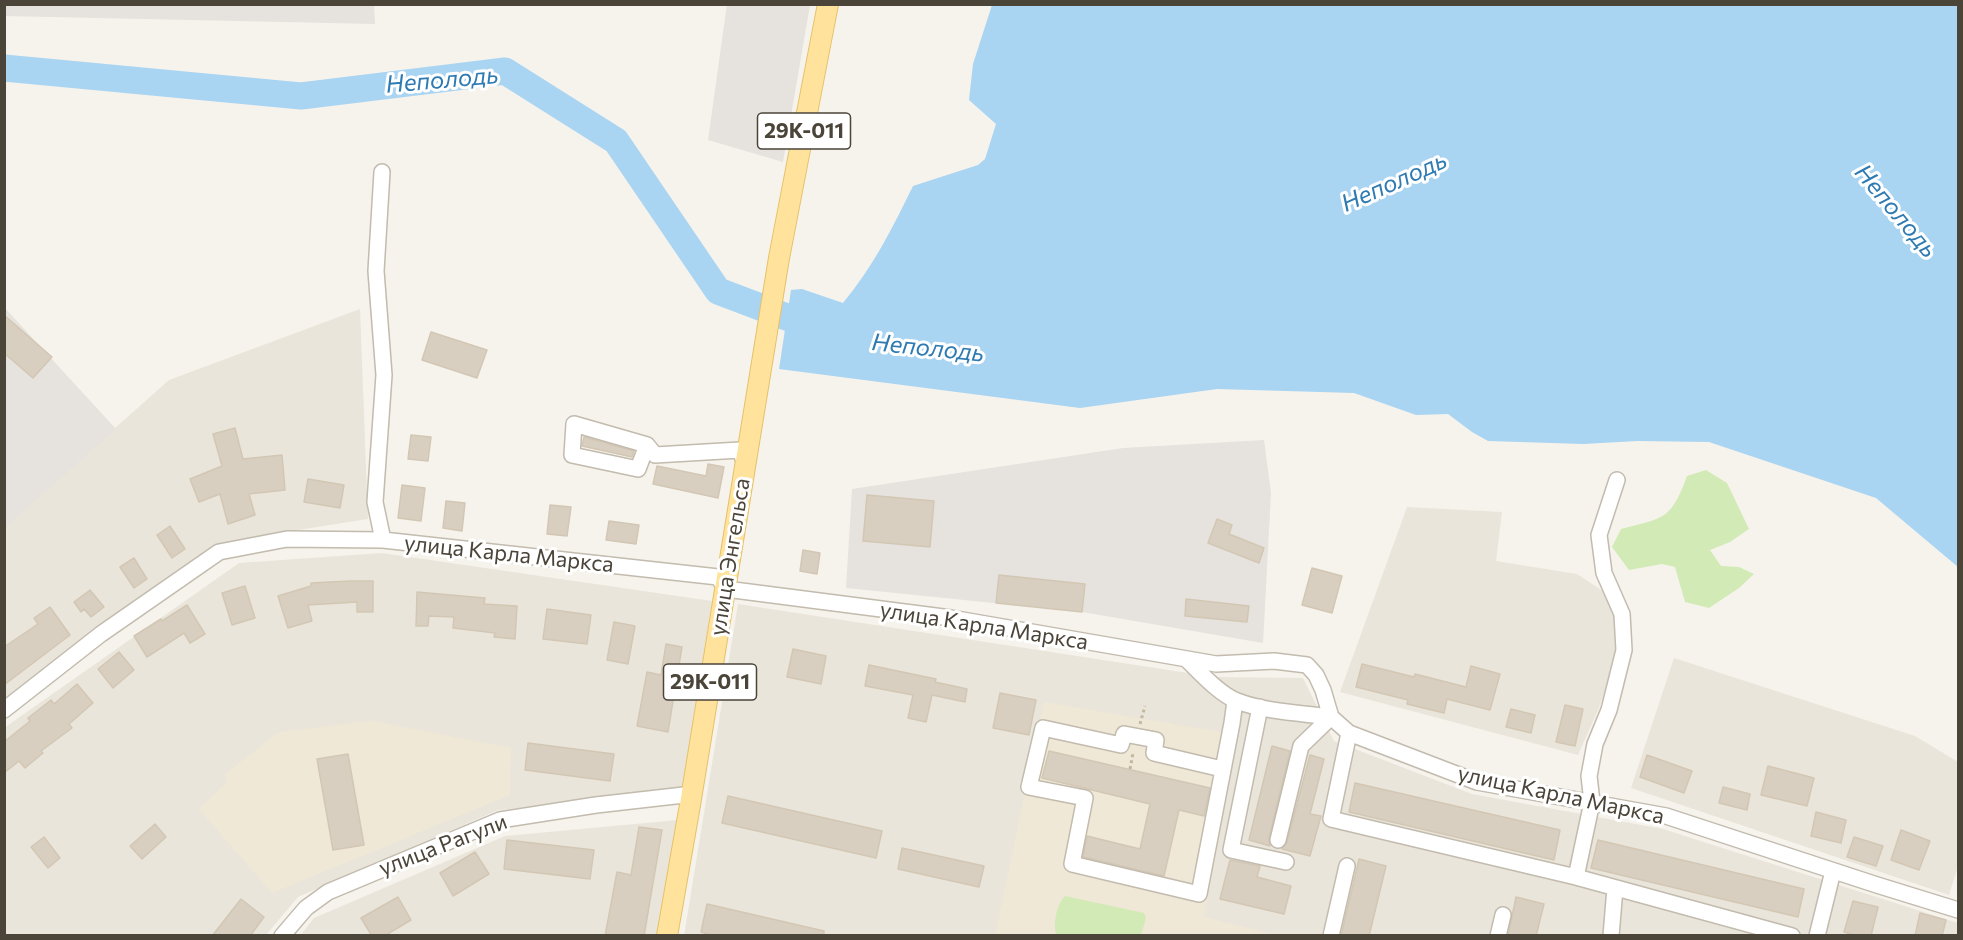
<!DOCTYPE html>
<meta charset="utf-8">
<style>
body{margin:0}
#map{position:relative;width:1963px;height:940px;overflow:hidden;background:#f6f3ec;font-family:Commissioner,sans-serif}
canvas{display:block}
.frame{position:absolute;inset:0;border:6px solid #4b4439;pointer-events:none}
</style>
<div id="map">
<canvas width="1963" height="940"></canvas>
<div class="frame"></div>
</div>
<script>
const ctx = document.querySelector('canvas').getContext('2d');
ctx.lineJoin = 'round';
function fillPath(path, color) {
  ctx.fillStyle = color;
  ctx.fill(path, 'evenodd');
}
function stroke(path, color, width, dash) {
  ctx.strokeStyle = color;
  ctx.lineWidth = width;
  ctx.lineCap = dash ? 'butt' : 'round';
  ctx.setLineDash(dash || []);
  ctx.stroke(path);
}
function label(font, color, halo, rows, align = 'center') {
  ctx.font = font + ' Commissioner,sans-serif';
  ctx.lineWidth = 6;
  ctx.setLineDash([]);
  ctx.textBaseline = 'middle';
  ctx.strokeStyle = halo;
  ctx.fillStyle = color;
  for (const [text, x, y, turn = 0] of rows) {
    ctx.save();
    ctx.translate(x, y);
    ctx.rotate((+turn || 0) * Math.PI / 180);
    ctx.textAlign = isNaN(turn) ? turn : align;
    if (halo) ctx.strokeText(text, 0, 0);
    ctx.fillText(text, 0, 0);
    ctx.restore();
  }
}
const residential = new Path2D(`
 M360 309 368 519 241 539 216 548 5 699 4 527 169 380Z
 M1407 507 1502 512 1496 561 1577 574 1612 597 1624 639 1598 710 1578 755 1340 692Z
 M382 553 712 601 682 793 498 810 298 897 266 935H5L4 728 239 563Z
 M738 604 1214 677 1303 678 1334 741 1472 794 1663 829 1958 923V936H684Z
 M1674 658 1915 736 1958 762V866L1949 895 1631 788Z
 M678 820 658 935 300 936 314 918 505 836Z`);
const industrial = new Path2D(`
 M5 4 374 5 375 24 5 16Z
 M727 4 810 5 783 162 708 140Z
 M4 307 116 429 5 527H4Z
 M1264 440 1271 493 1263 643 1082 612 846 588 852 489 1123 448Z`);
const education = new Path2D(`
 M1044 702 1238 735 1204 917 1275 935 995 936Z
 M372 721 511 748 510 795 272 893 199 809 227 782 225 774 279 732Z`);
const green = new Path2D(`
 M1706 470 1727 483 1749 529 1730 542 1710 550 1721 566 1739 567 1754 574 1739 588 1709 608 1685 602 1675 567 1662 564 1629 570 1612 547 1621 529C1664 518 1671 520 1687 476Z
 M1065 896 1144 913 1146 918 1141 935H1057C1052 926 1057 903 1065 896Z`);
const water = new Path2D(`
 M992 5H1958V567L1876 498 1709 442 1638 441 1583 444 1488 441 1472 432 1448 414 1416 415 1354 393 1217 389 1080 408 779 369 791 290 802 289 843 303C873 267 893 227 913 186L978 165 985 159 996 124 969 100 973 64Z`);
const river = new Path2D(`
 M4 68 301 96 505 71 616 141 718 291 821 330`);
const building = new Path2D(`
 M4 315 52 357 33 378 4 353Z
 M431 332 487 350 477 378 422 360Z
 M235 428 243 459 282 455 285 490 249 494 255 515 228 524 220 494 199 502 190 479 222 466 213 434Z
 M411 435 431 437 428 461 408 459Z
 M584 437 634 451 632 457 582 446Z
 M708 464 724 467 718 498 653 484 657 466 706 476Z
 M308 479 344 485 340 508 304 502Z
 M402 485 425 488 421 521 398 518Z
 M867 495 934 501 930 547 863 541Z
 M446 501 465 503 462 531 443 528Z
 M550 505 571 507 567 536 547 534Z
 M1217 519 1232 525 1229 534 1264 548 1259 563 1208 543Z
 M609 521 639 525 636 544 606 540Z
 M170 526 185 549 172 558 157 535Z
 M803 550 820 553 817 574 800 571Z
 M134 558 147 579 134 588 120 567Z
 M1312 568 1342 576 1332 613 1302 605Z
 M999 575 1085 584 1082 612 996 603Z
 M350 581H373V612H357V602L308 605 312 621 288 628 278 596 311 586V583Z
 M245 586 255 618 232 625 222 593Z
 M90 590 104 607 91 617 84 609 81 612 74 602Z
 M417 592 485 598 484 604 517 606 515 639 494 637 495 633 453 628 454 617 429 616 428 626H416Z
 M1186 599 1249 606 1247 622 1185 616Z
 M187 605 205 634 190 643 184 633 147 657 134 636 161 619 162 621Z
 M50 607 70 635 4 685V647L38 624 34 618Z
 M547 609 591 615 587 644 543 639Z
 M614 622 635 626 628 664 607 660Z
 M666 644 682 647 668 732 637 726 647 672 661 675Z
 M793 649 826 656 821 684 787 677Z
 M119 652 134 670 113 688 98 669Z
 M1362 664 1414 677 1415 674 1466 687 1471 666 1500 674 1490 710 1447 699 1444 713 1407 704 1408 700 1356 687Z
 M869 665 936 679 935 682 967 689 965 702 932 695 926 722 908 718 913 695 865 686Z
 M77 684 93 703 69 724 72 728 41 751 43 753 25 768 19 761 4 773V742L30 721 28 718 51 700 54 704Z
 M1000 693 1036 700 1029 735 993 728Z
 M1565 705 1583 709 1575 746 1556 742Z
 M1511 709 1535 715 1531 733 1506 727Z
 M528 743 614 754 610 781 525 770Z
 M1272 746 1290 751 1269 838 1270 846 1249 840Z
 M1049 751 1210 788 1204 816 1179 810 1164 876 1083 857 1087 836 1140 849 1150 804 1042 778Z
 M348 754 364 845 333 850 317 759Z
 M1310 755 1324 759 1310 814 1321 816 1310 856 1282 849 1287 842Z
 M1647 755 1692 771 1684 793 1640 777Z
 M1768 766 1814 778 1807 806 1761 795Z
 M1355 783 1560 830 1554 860 1349 812Z
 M1723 787 1750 794 1747 810 1719 803Z
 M728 796 882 831 876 858 722 823Z
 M1816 812 1846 820 1841 843 1811 836Z
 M155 824 166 837 142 859 130 846Z
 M639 827 662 830 644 936H605L617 872 631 875Z
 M1901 830 1930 841 1919 870 1891 860Z
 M44 837 60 858 48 868 31 847Z
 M1854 837 1883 846 1876 866 1847 857Z
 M507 840 594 850 590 879 504 869Z
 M1598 840 1804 889 1798 917 1591 868Z
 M902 848 984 866 979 887 898 869Z
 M475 852 489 874 453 896 440 873Z
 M1359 859 1386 866 1369 936H1341Z
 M1230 860 1260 866 1257 877 1291 886 1284 914 1220 899Z
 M398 897 411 920 384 936H372L361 918Z
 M1516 897 1544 904 1536 936H1508Z
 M241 899 264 917 250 936H212Z
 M1853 901 1878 907 1871 936H1858L1844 932Z
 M707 904 824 931V936H715L701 932Z
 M1920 913 1946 920 1942 936H1915Z`);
const path = new Path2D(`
 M1140 724 1145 706
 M1130 769 1133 753`);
const minor = new Path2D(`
 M382 172 376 271 384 375 375 502 383 540
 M647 445 638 469 572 455 574 424 647 445 655 455 740 450 745 464
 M1617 480 1599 535 1604 573 1622 614 1624 650 1609 710 1595 744 1589 776 1592 802 1576 877 1792 936
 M1186 659C1200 672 1219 694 1237 701 1266 712 1300 713 1331 717
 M1260 707 1231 850 1286 862
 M4 710 101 634 219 552 287 539 383 540 718 577 726 589 951 618 1216 664 1274 661 1307 665 1316 675 1323 690 1331 717 1349 733 1477 782 1666 816 1877 885 1958 910
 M1349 733 1331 819 1576 877
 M1222 769 1154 753 1156 740 1124 734 1121 745 1043 728 1029 787 1085 798 1072 864 1199 894 1232 723 1235 701
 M1278 840 1301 746 1331 717
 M282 936 306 908 328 892 500 820 596 805 684 795 690 805
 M1331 936 1347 866
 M1498 936 1503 915
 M1611 936 1615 888
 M1817 936 1833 871`);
const major = new Path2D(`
 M667 936 690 805 779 258 828 4`);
const shields = [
 [804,131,93],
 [710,682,93]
];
const shieldNames = [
 ["29К-011",804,131],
 ["29К-011",710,682]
];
const streetNames = [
 ["улица Карла Маркса",509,554,6],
 ["улица Энгельса",730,557,-81],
 ["улица Карла Маркса",984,626,9],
 ["улица Карла Маркса",1561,795,12],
 ["улица Рагули",443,845,-21]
];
const waterNames = [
 ["Неполодь",442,80,-5],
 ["Неполодь",1394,182,-24],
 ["Неполодь",1896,211,50],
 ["Неполодь",928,348,6]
];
fillPath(residential, '#eae5da');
fillPath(industrial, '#e6e2dd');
fillPath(education, '#efe8d6');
fillPath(green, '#d2eab5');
fillPath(water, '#a9d4f2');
stroke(river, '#a9d4f2', 27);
fillPath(building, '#d8cfc1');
stroke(building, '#d3c7b4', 1.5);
stroke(minor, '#c2bbae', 18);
stroke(major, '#e6c16a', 22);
stroke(path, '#c4b79f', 3, [3, 3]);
stroke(minor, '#fff', 15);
stroke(major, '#ffe39c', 20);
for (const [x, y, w] of shields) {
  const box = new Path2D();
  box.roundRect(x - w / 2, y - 18, w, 36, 4.5);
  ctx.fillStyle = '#fff';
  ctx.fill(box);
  stroke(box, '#4b4439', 1.5);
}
label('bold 21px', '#4b4439', null, shieldNames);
label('22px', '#4b4439', '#fff', streetNames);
label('italic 24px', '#2e7ab2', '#fff', waterNames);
</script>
